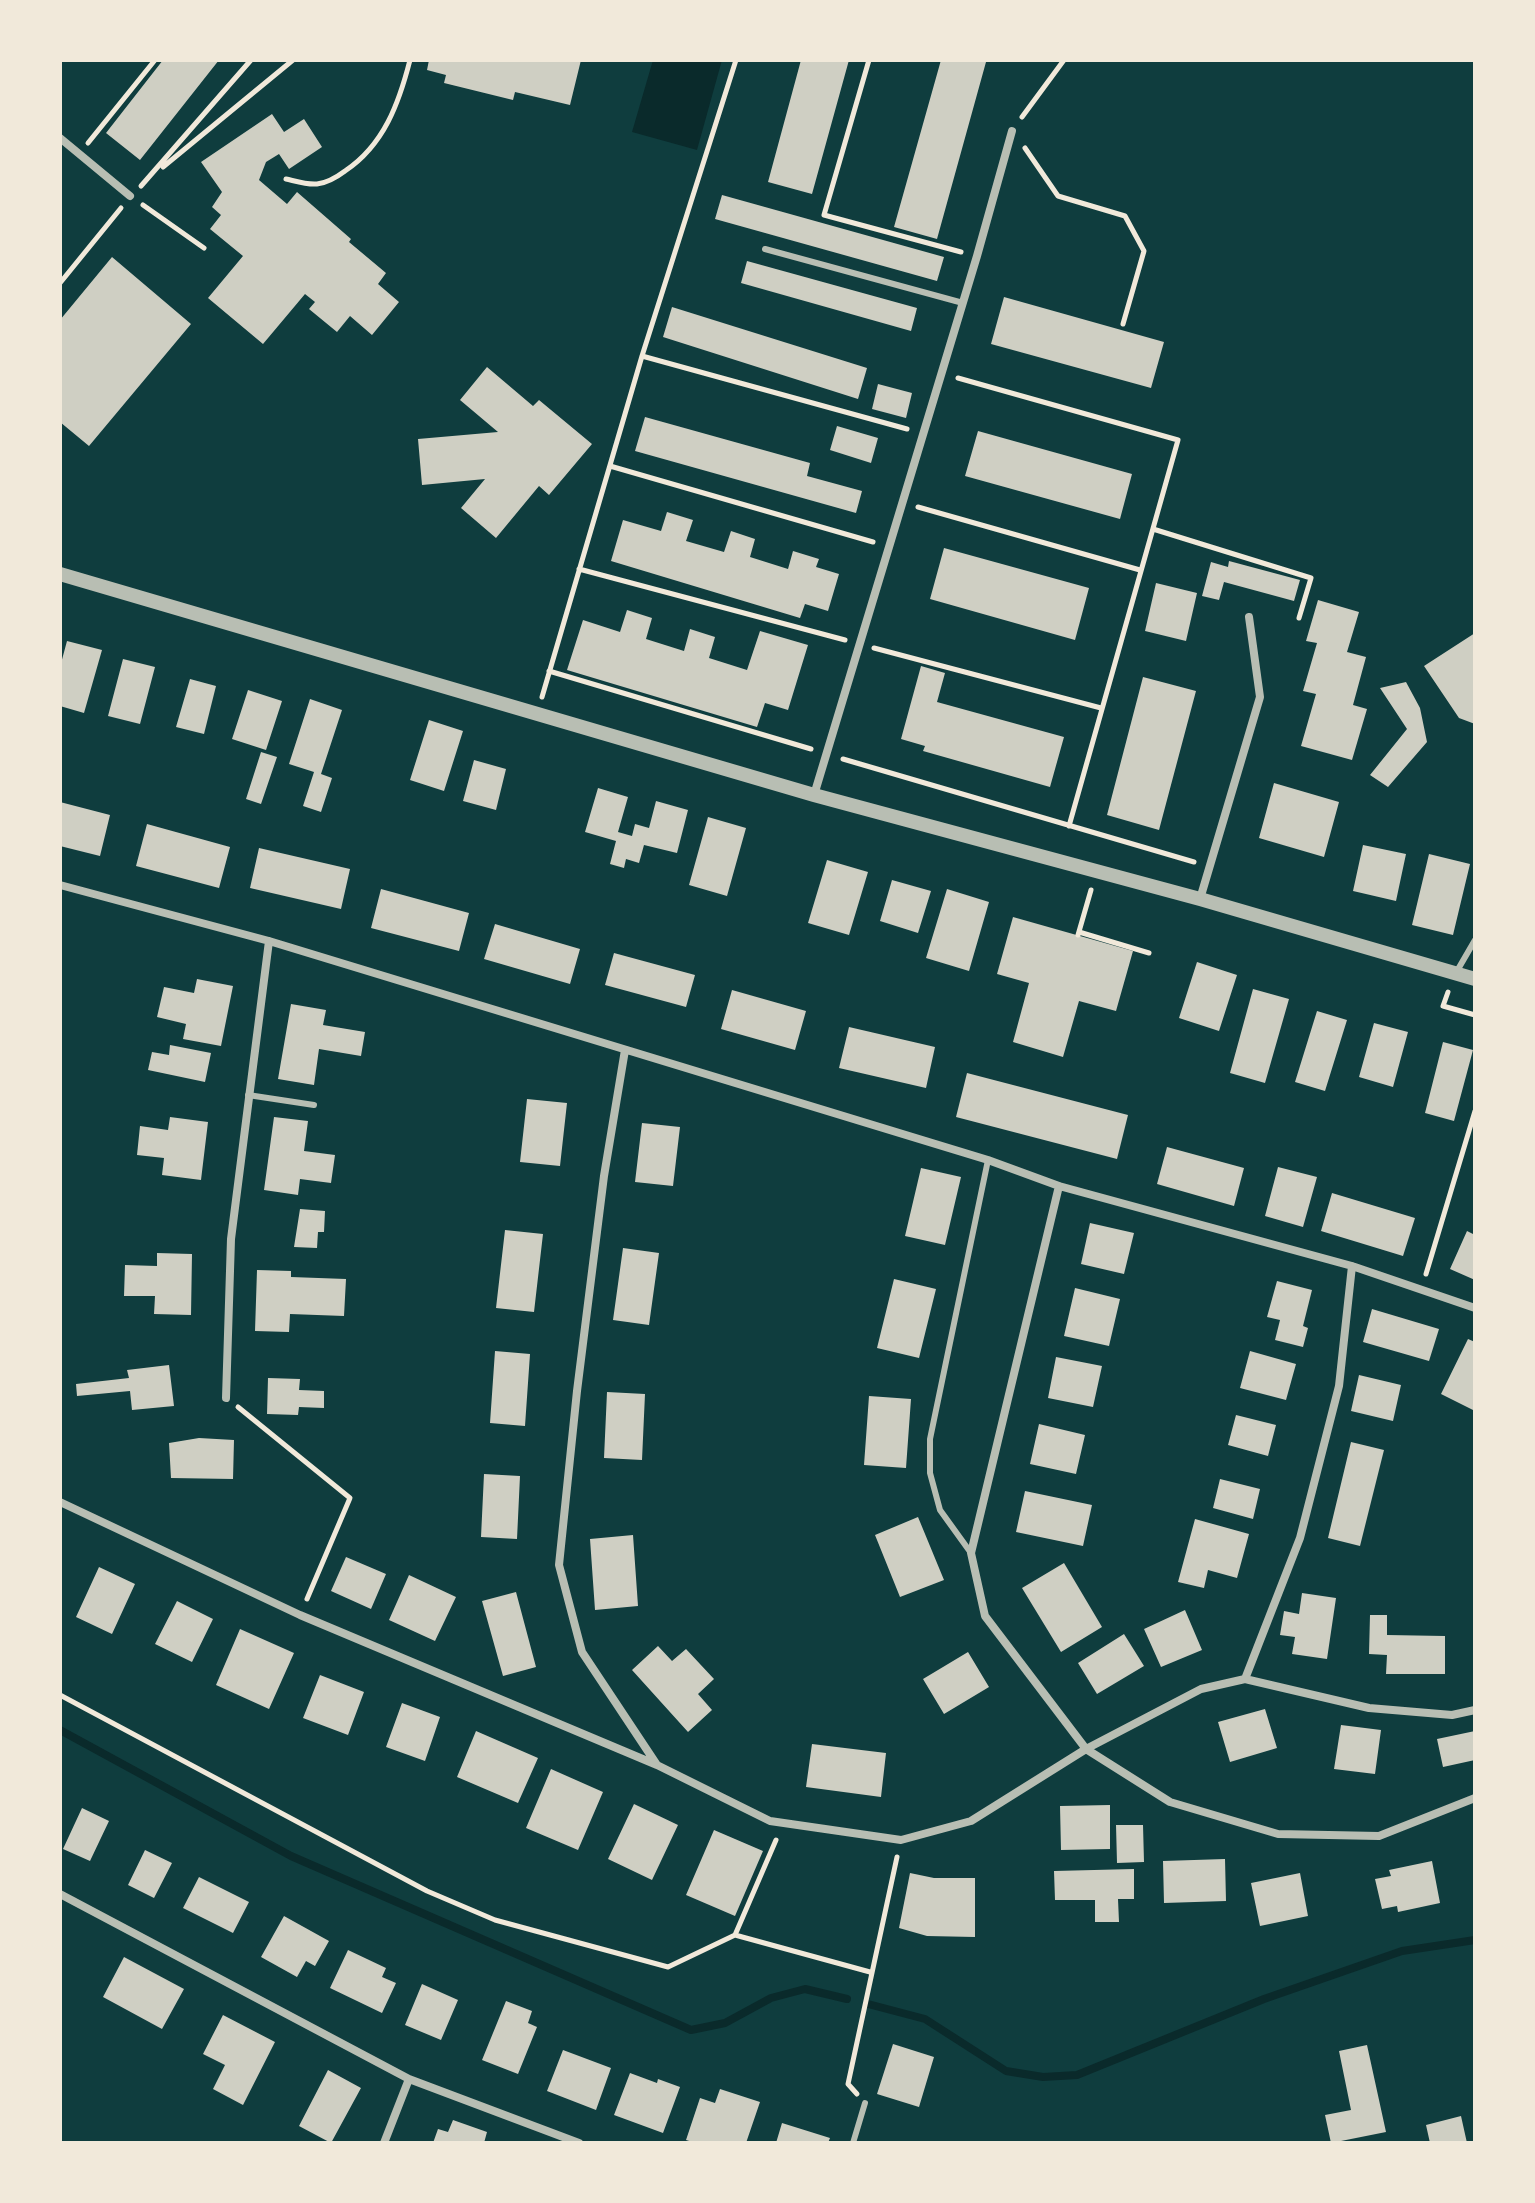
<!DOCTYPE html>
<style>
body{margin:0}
#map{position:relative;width:1535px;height:2203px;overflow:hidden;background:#0f3d3e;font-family:Jost,sans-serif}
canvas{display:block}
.frame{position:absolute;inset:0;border:62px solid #f1e9da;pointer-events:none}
</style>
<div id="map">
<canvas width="1535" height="2203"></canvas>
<div class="frame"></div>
</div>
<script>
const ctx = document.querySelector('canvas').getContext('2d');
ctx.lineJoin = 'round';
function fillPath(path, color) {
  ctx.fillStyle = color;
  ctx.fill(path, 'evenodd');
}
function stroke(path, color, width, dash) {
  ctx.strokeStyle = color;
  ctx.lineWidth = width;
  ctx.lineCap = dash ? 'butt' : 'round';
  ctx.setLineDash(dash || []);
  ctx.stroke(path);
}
const water = new Path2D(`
 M653 60H722L697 150 632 132Z`);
const stream = new Path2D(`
 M60 1730 291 1856 691 2030 725 2023 771 1998 805 1989 847 1999
 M868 2004 925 2019 1006 2071 1043 2077 1077 2075 1264 1999 1402 1951 1475 1940`);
const building = new Path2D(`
 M163 60H219L140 160 106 133Z
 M429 60H581L570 105 515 92 513 100 444 83 446 75 427 70Z
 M801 60H849L812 194 768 182Z
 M941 60 986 62 937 239 894 227Z
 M272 114 284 132 304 119 322 147 289 169 279 154 266 162 259 180 287 204 297 192 351 239 349 242 386 273 378 284 399 302 372 335 350 316 337 332 309 309 315 302 305 294 263 344 208 298 243 256 210 229 221 215 212 207 222 192 201 162Z
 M722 195 944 257 937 281 715 219Z
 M112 257 191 324 89 446 60 422V320Z
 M747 261 917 308 911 331 741 283Z
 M1004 297 1164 342 1151 388 991 344Z
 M672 307 867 368 858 399 663 337Z
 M487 367 533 406 539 400 592 444 549 495 539 486 496 538 461 508 485 479 422 485 418 439 498 432 460 400Z
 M878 384 912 393 906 418 872 409Z
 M645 417 810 463 807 476 862 491 856 513 635 451Z
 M837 426 878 438 871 463 830 450Z
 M978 431 1132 474 1120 519 965 476Z
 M667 512 693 520 686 541 724 552 731 531 755 539 750 557 788 569 793 551 819 559 816 567 839 574 828 611 805 604 800 618 611 561 623 520 661 531Z
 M944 548 1089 588 1075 640 930 599Z
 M1229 561 1300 580 1294 601 1224 582 1219 600 1202 596 1211 562 1228 567Z
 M1156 583 1197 593 1186 641 1145 631Z
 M1318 600 1359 612 1347 652 1366 657 1353 705 1367 709 1352 760 1301 746 1316 694 1303 691 1317 643 1306 641Z
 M627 610 652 618 646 639 684 651 690 629 715 637 709 658 747 670 760 631 808 645 788 710 765 703 757 727 567 670 583 620 620 632Z
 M1475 633V724L1459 718 1424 666Z
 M67 641 102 650 84 713 60 706V667Z
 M123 659 155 667 140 724 108 716Z
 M921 666 945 673 937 702 1064 737 1050 787 923 751 925 746 901 739Z
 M1143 677 1196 691 1159 830 1107 815Z
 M190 679 216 686 204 734 176 727Z
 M1406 682 1420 708 1427 742 1388 787 1370 775 1407 729 1380 688Z
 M248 690 282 701 266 750 232 739Z
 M310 699 342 710 321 774 332 778 321 812 303 806 314 772 289 764Z
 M429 720 463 731 444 791 410 780Z
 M261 752 277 757 261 804 246 799Z
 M474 760 506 769 496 810 463 801Z
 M1274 783 1339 802 1324 857 1259 838Z
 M598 788 628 797 618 832 632 836 635 824 649 828 656 801 688 810 677 853 644 845 639 863 626 859 624 868 610 864 616 841 585 832Z
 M60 802 110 815 100 856 60 846Z
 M708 817 746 828 727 896 689 885Z
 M147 824 230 847 219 888 136 866Z
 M1363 845 1406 854 1396 901 1353 891Z
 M259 848 350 869 341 909 250 888Z
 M1429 854 1470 864 1453 935 1412 925Z
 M827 860 868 872 849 935 808 923Z
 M892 880 931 891 918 933 880 921Z
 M381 889 469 913 459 951 371 928Z
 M947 889 989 902 969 971 926 958Z
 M1013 917 1133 951 1116 1011 1079 1001 1063 1057 1013 1042 1029 983 997 974Z
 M495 924 580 949 570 984 484 959Z
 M614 953 695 975 686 1007 605 985Z
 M1197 962 1237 975 1219 1031 1179 1018Z
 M197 979 233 986 221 1046 183 1039 186 1024 157 1017 164 987 194 993Z
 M1253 989 1289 999 1265 1083 1230 1073Z
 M732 990 806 1011 795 1050 721 1029Z
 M291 1004 326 1010 323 1025 365 1032 361 1056 319 1049 314 1085 278 1079Z
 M1317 1011 1347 1020 1325 1091 1295 1082Z
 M1374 1023 1408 1032 1393 1087 1359 1077Z
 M849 1027 935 1047 926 1088 839 1068Z
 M1443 1042 1473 1050 1454 1121 1425 1113Z
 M170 1045 211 1053 205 1082 148 1070 152 1052 169 1055Z
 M967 1073 1128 1115 1117 1159 956 1117Z
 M527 1099 567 1103 560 1166 520 1162Z
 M170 1117 208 1122 201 1180 162 1175 164 1158 137 1155 140 1126 168 1130Z
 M274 1117 308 1121 304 1151 335 1155 331 1183 300 1179 298 1195 264 1190Z
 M642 1123 680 1127 673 1186 635 1182Z
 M1167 1147 1244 1168 1234 1206 1157 1184Z
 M1278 1167 1317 1177 1303 1227 1265 1216Z
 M921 1168 961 1177 945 1245 905 1236Z
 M1332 1193 1415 1218 1403 1256 1321 1231Z
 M300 1209 325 1211 324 1232H318L317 1248 294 1247Z
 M1090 1223 1134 1233 1124 1274 1081 1264Z
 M505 1230 543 1234 534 1312 496 1308Z
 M1467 1231 1475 1235V1280L1450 1269Z
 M623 1248 659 1253 649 1325 613 1320Z
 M157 1253 192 1254 191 1315 154 1314 155 1296H124L125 1265 157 1266Z
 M257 1270 291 1271V1277L346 1279 344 1316 290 1314 289 1332 255 1331Z
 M894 1279 936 1289 919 1358 877 1348Z
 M1277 1281 1312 1290 1303 1326 1308 1328 1303 1347 1275 1340 1280 1320 1267 1317Z
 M1075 1288 1120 1299 1109 1346 1064 1336Z
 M1372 1309 1439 1329 1429 1361 1363 1342Z
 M1468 1339 1475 1342V1411L1441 1394Z
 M495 1351 530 1354 525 1426 490 1423Z
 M1250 1351 1296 1364 1286 1400 1240 1388Z
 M1056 1357 1102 1366 1093 1407 1048 1398Z
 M169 1365 174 1406 132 1410 130 1391 77 1396 76 1384 129 1378 127 1370Z
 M1359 1375 1401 1385 1393 1421 1351 1411Z
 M268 1378 300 1379 299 1390 324 1391V1408L299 1407 298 1415 267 1414Z
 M607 1392 645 1394 642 1460 604 1458Z
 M869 1396 911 1399 906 1468 864 1465Z
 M1236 1415 1276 1425 1268 1456 1228 1445Z
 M1039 1424 1085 1435 1076 1474 1030 1464Z
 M199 1438 234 1440 233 1479 171 1478 169 1443Z
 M1351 1442 1384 1450 1360 1546 1328 1538Z
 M484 1474 520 1476 517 1539 481 1537Z
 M1220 1479 1260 1489 1253 1519 1213 1508Z
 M1025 1491 1092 1505 1083 1546 1016 1532Z
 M918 1517 944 1580 900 1597 875 1535Z
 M1195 1519 1249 1534 1237 1578 1208 1570 1204 1588 1178 1582Z
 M633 1535 638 1606 595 1610 590 1539Z
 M346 1557 386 1574 371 1609 331 1591Z
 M1064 1563 1102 1627 1061 1652 1022 1588Z
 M99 1567 135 1584 112 1634 76 1617Z
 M409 1575 456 1597 435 1641 389 1620Z
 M516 1592 536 1667 503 1676 482 1601Z
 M1302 1593 1336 1598 1327 1659 1292 1654 1295 1637 1280 1635 1284 1611 1299 1614Z
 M177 1601 213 1619 192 1662 155 1644Z
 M1185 1610 1202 1650 1161 1667 1144 1629Z
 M1370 1615H1387V1635L1445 1636V1674H1386L1387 1655 1369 1654Z
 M240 1629 294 1653 269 1709 216 1685Z
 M1124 1634 1144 1666 1097 1694 1078 1663Z
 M658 1646 672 1661 686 1649 714 1679 698 1694 712 1710 688 1732 632 1670Z
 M968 1652 989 1687 944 1714 923 1679Z
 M320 1675 364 1692 348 1735 303 1718Z
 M402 1703 440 1717 425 1761 386 1747Z
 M1265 1709 1277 1748 1230 1762 1218 1722Z
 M1341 1725 1381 1730 1375 1774 1334 1769Z
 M476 1731 538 1758 518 1803 457 1777Z
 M1475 1731V1760L1443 1767 1437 1739Z
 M812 1744 886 1753 881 1797 806 1787Z
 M551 1769 603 1792 578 1850 526 1828Z
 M634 1804 678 1825 652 1880 608 1859Z
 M1110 1805V1849L1061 1850 1060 1806Z
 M82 1808 109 1821 90 1861 63 1849Z
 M1116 1825H1143L1144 1862 1117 1863Z
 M714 1830 763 1851 735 1916 686 1895Z
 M145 1850 172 1863 154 1898 128 1885Z
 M1225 1859 1226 1901 1164 1903 1163 1861Z
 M1432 1861 1440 1903 1398 1912 1397 1906 1382 1909 1375 1879 1391 1876 1389 1870Z
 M1134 1869V1899H1118L1119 1922H1095V1900H1055L1054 1871Z
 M910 1873 934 1878H975V1937L927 1936 899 1928Z
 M1300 1873 1308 1916 1260 1926 1251 1883Z
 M199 1877 249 1902 233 1933 183 1908Z
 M284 1916 329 1941 315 1966 306 1961 297 1977 261 1957Z
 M348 1950 386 1968 382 1977 396 1983 382 2013 330 1988Z
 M124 1957 184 1989 162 2029 103 1997Z
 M422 1984 458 2000 441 2040 405 2025Z
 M506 2001 532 2011 528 2023 537 2027 518 2074 482 2060Z
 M223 2015 275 2042 243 2105 213 2089 225 2065 203 2054Z
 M893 2044 934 2057 919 2107 877 2094Z
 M1367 2045 1386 2132 1331 2143 1325 2115 1351 2110 1339 2051Z
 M563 2050 611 2068 596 2110 547 2091Z
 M328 2070 361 2088 331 2143 299 2126Z
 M630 2073 657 2083 658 2079 680 2087 663 2133 614 2115Z
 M720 2089 760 2102 746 2143H696L686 2140 700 2098 715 2103Z
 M1461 2116 1467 2143H1430L1426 2125Z
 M453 2120 487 2132 484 2143H433L438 2129 448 2132Z
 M782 2123 830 2138 828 2143H776Z`);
const path = new Path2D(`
 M869 60 824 215 961 252
 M1022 117 1064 60
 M88 143 155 60
 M1025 148 1058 196 1125 216 1144 251 1123 324
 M163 167 293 60
 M286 179C295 181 307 185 317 184 327 183 337 177 345 171 384 145 399 103 410 60
 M141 186 251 60
 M143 205 204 248
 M60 283 121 208
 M642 356 736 60
 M958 378 1178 440 1069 826
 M610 466 873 542
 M918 507 1140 570
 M1153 529 1311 578 1299 618
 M579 569 845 640
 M874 648 1101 708
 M549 671 811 749
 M542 697 642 356 907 429
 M843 759 1194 862
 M1079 932 1149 953
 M1078 935 1091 890
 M1448 992 1443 1006 1475 1015
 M1426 1274 1475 1111
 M238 1407 350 1498 307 1599
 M60 1695 427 1891 495 1920 668 1967 735 1935 776 1840
 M735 1935 870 1972
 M857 2094 848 2084 897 1857`);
const service = new Path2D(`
 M765 249 963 303
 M1457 971 1475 940
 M248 1095 314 1105
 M971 1553 940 1510 930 1473V1439L988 1160
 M853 2143 865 2103`);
const minor = new Path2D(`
 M60 138 130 196
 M814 795 977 256 1012 131
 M60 885 269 941 988 1160 1059 1186 1352 1266 1475 1308
 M1200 899 1260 697 1249 617
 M625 1050 604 1176 577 1391 559 1565 582 1652 657 1765 770 1821 901 1840 971 1821 1086 1749 1201 1689 1245 1679 1369 1708 1452 1715 1475 1710
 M1059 1186 971 1553 985 1616 1086 1749 1170 1802 1278 1834 1379 1836 1475 1798
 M226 1398 231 1239 269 941
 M60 1502 300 1615 657 1765
 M1245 1679 1300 1538 1339 1386 1352 1266
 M60 1894 409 2079 579 2143
 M384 2143 409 2079`);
const tertiary = new Path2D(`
 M60 574 814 795 1200 899 1475 979`);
fillPath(water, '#0a2a2b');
stroke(stream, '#0a2a2b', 8);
fillPath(building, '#cfcfc3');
stroke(path, '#f1e9da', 5);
stroke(service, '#b8beb3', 6);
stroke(minor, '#b8beb3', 8);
stroke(tertiary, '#b8beb3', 14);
</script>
